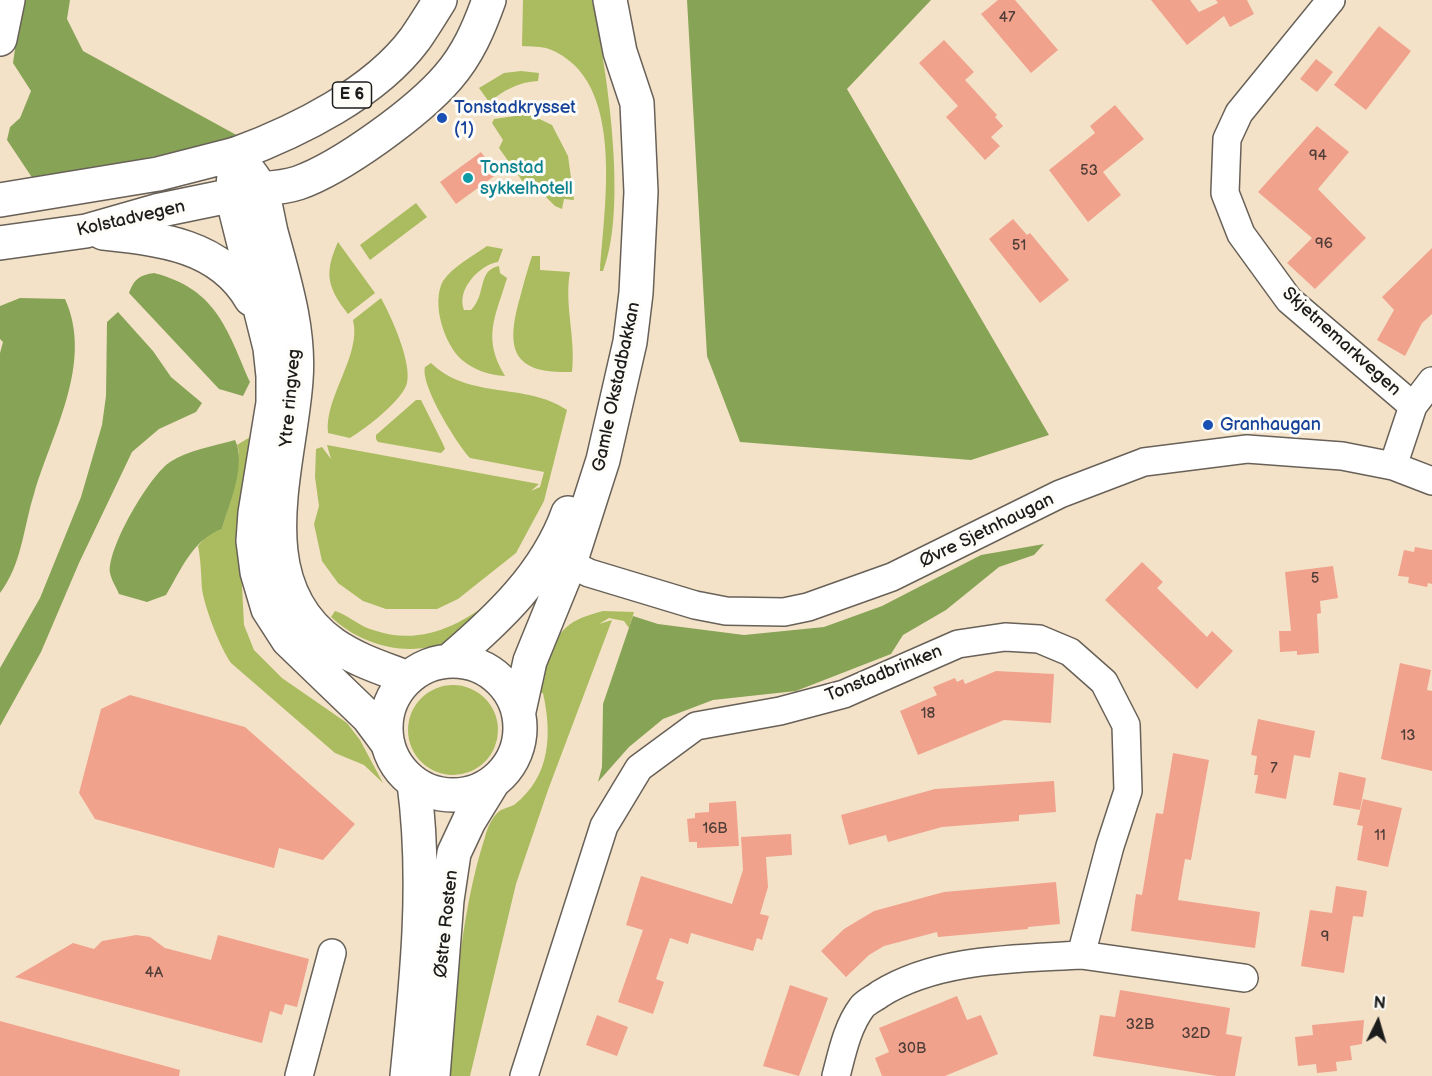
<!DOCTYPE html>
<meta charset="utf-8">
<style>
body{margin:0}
#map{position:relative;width:1432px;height:1076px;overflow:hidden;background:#f4e2c8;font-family:"Balsamiq Sans",sans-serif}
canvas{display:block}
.north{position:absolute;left:1348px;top:992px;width:60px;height:60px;-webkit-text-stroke:4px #fdfcf7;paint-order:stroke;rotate:5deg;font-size:16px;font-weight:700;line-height:24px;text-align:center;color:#1c1c1c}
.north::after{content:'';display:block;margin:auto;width:21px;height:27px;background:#1c1c1c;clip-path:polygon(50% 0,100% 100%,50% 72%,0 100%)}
</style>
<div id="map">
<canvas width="1432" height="1076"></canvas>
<div class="north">N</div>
</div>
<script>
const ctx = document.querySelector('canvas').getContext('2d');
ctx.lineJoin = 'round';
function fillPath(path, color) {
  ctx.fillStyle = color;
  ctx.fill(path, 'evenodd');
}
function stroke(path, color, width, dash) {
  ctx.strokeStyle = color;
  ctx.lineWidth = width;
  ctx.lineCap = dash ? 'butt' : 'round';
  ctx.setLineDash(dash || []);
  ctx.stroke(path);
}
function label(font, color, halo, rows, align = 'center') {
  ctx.font = font + ' "Balsamiq Sans",sans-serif';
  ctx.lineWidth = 6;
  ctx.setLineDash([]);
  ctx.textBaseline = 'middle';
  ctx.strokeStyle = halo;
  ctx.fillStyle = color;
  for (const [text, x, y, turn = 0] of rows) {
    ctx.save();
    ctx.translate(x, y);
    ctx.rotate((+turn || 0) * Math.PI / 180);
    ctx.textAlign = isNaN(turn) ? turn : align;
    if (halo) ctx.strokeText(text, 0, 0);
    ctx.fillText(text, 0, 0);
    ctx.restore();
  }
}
const green = new Path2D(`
 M523 0H592C607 68 628 208 603 271H600C604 207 627 79 549 49 541 46 531 47 522 46Z
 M521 71 539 73 538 81C518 82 505 90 489 102L479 88 504 73Z
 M529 114 552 125 568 156 574 200 564 199 562 209 555 206 543 194 523 182 499 148 503 140 492 123 494 119Z
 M416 203 427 217 370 260 360 245Z
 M338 242 375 293 348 314C327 287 324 273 338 242Z
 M487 246 503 249 498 262C479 265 456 290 464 310H471C487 294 477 270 499 266L500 273 507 278C495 318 482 338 505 376 489 375 474 370 462 360 444 344 431 303 443 281 452 267 473 256 487 246Z
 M532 256H540V270L570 272C564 305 576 338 572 372 515 374 505 352 519 301 523 286 527 271 532 256Z
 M381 298C391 316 412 362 407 383 403 400 365 429 350 438L328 433C324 397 362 355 353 320Z
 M431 363C469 400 526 382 567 410L544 501 516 553 458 599 437 609H386L363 601 338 583 322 561 314 524 319 506 315 477 316 449 322 447 331 459 327 445 539 484 531 491 540 487 544 472 470 458C457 444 420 385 425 367Z
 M416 400H421L443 444 445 449 441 453 378 442 376 439V435Z
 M255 434 240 547 244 625 254 650 282 678 347 723 360 740 383 783 364 765 335 753 231 663C220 647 205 609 202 589 201 574 201 561 198 546L209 533 222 529C227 511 245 460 237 445Z
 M494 599C483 610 469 631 455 638 414 660 363 647 331 617L335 611C348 615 359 626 373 630 419 646 458 627 494 599Z
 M603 611 634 612 629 628 624 621 609 618 599 624 612 620 548 790 516 884 470 1076H449C455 999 461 911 485 837 487 828 493 815 501 810 505 808 510 807 514 805 551 776 552 734 543 693H540C538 681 542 671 546 661 560 628 568 620 603 611Z
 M408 730a45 45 0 1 1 90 0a45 45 0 1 1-90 0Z`);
const forest = new Path2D(`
 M22 0H70L67 19 83 51 242 138 53 178 33 179 7 140 10 127 20 118 31 91 13 63Z
 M687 0H931L847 89 1049 435 971 460 740 442 707 356Z
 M154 273C217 289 227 330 250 382L243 396 219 389 129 293C134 279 140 275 154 273Z
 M20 298 65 299C94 363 52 432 34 494 23 529 22 564 0 593V353L3 342 0 339V306Z
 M118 312 153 351 171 377 202 403 196 412 159 429 132 452 79 563 41 652 0 726V668L40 598 81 497 102 425 106 396 107 322Z
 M235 440C247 464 229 504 222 529 193 539 181 570 166 595L147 602 119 594C116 587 111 579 110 573 107 548 150 475 170 462 189 450 214 446 235 440Z
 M1044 544 1034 555 999 567 946 610 903 635 891 654 796 691 713 700 663 719 629 747 598 782 602 767 603 704 633 616 658 624 744 635 824 627 882 606 981 555Z`);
const building = new Path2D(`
 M998 0H1015L1058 50 1031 73 981 14Z
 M1151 0H1190L1199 12 1218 3 1216 0H1247L1254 14 1230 27 1224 16 1187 45Z
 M1379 26 1411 51 1366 110 1334 85Z
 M944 40 974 72 965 80 997 115 995 117 1003 126 991 137 1000 146 985 160 946 117 958 106 919 63Z
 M1316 59 1333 72 1317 92 1300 79Z
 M1115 105 1144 139 1103 172 1121 195 1088 222 1049 170 1095 133 1090 126Z
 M1317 126 1349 152 1318 189 1366 238 1315 289 1287 263 1312 238 1258 192Z
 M481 152 497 174 456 204 440 182Z
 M1013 219 1027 235 1030 233 1069 280 1040 303 989 239Z
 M1432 248V314L1422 323 1405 356 1377 340 1394 310 1382 297Z
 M1415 547 1432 550V584L1428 583 1427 587 1408 583 1409 577 1398 576 1404 550 1414 552Z
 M1142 562 1163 582 1157 588 1207 637 1212 631 1233 651 1197 689 1105 600Z
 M1333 566 1338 598 1320 601 1321 613 1317 614 1319 653 1297 655V651L1280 652 1279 631H1291L1285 572Z
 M1400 663 1431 670 1427 690 1432 691V771L1381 759Z
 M996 671 1054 674 1051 723 1004 720 918 755 900 711 937 695 933 687 955 678 957 682 963 679 965 684Z
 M130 695 245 727 355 824 323 860 279 848 274 868 95 819 79 793 101 709Z
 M1258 719 1315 731 1310 758 1294 755 1286 799 1255 793 1258 775H1254L1257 756 1251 755Z
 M1173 753 1209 760 1191 860 1185 859 1178 900 1260 912 1255 948 1131 931 1136 894 1142 895 1156 813 1163 814Z
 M1339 772 1366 778 1360 810 1333 805Z
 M1054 781 1056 812 1019 815V821L942 827 888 842 886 835 849 845 841 815 935 789Z
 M1363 799 1402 808 1388 867 1357 860 1363 826 1357 825Z
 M736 801 739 846 697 848V842H689L687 819 695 818V813L709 812V803Z
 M791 834 792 855 766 857 768 887 760 914 769 916 762 940 757 938 753 951 691 933 688 944 670 938 656 979 664 982 653 1014 618 1002 643 930 626 925 641 876 732 904 743 870 741 837Z
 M1056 882 1060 924 1028 927V929L938 937 937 932 884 946 869 955 846 977 821 951 844 929 874 911 944 892Z
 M1336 886 1367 891 1363 917 1353 916 1344 973 1301 966 1310 910 1332 913Z
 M136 935 150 937 165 948 211 960 218 935 309 959 297 1007 285 1004 282 1015 270 1011 262 1043 15 977 73 943 94 949 102 941Z
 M790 985 828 998 799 1076 763 1066Z
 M1120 990 1230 1008 1226 1034 1242 1037 1235 1076H1217L1093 1056 1100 1015 1115 1017Z
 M957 996 967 1020 981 1015 998 1054 945 1076H882L875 1058 889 1052 879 1028Z
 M597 1015 628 1027 617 1056 586 1045Z
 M1364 1020 1362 1044 1350 1046 1352 1060 1336 1062 1337 1071 1317 1073 1316 1064 1298 1066 1295 1037 1313 1035 1312 1025Z
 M0 1021 180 1070 179 1076H0Z`);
const minor = new Path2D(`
 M1331 0 1239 113 1227 139 1225 193 1241 234 1289 300 1413 406
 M1393 466 1413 406 1432 381
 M552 555 589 573 695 605 726 611 784 612 808 607 892 577 1060 494 1144 462 1247 449 1342 456 1393 466 1432 481
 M299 1076 332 953
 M524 1076 604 826 639 768 696 726 780 711 844 694 958 644 1005 637 1039 639 1070 652 1104 682 1126 725 1128 791 1110 846 1081 955 1244 978
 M836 1076C842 1053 847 1027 862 1007 866 1002 875 998 880 994 938 958 1015 959 1081 955`);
const major = new Path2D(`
 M236 154 232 196 270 348 273 376V403L255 513 253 541 257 572 268 609 288 640 368 717 388 744
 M244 165C250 173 258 182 262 192 266 205 268 219 271 232 284 280 300 329 296 380 290 467 246 582 333 644 356 660 382 668 408 678
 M0 200 158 174 236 154
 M103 233C160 239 220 245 251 299
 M0 243 86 231 156 211 253 191
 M450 660C498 619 546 574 568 513
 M386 728a67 67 0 1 1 134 0a67 67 0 1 1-134 0Z
 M519 711 530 661 570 563 603 460 630 342 636 293 641 192 637 103 620 52 610 0
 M407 1076C417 978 427 881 414 783
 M433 1076 447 900 454 853 469 821 493 782`);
const highway = new Path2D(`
 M0 39 8 0
 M236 154C298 131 375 93 415 39 424 26 432 13 440 0
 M261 189C273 188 286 187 298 183 341 168 418 112 448 77 468 54 479 28 489 0`);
const markers = [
 [442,118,6,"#1a4fb4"],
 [468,178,6,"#0f9aa8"],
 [1208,425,6,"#1a4fb4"]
];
const numberNames = [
 ["47",1007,18],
 ["94",1318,156],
 ["53",1089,171],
 ["96",1324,244],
 ["51",1019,246],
 ["5",1315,579],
 ["18",928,714],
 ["13",1408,736],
 ["7",1274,769],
 ["16B",715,829],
 ["11",1380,836],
 ["9",1325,937],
 ["4A",154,973],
 ["32B",1140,1025],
 ["32D",1196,1034],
 ["30B",912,1049]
];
const shields = [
 [352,95,39]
];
const shieldNames = [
 ["E 6",352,95]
];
const transitNames = [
 ["Tonstadkrysset",454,108],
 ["(1)",454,129],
 ["Granhaugan",1220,425]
];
const cultureNames = [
 ["Tonstad",480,168],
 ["sykkelhotell",480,189]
];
const streetNames = [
 ["Kolstadvegen",131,219,-13],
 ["Skjetnemarkvegen",1341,342,42],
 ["Gamle Okstadbakkan",617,387,-78],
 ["Ytre ringveg",291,398,-85],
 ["Øvre Sjetnhaugan",987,531,-26],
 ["Tonstadbrinken",884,674,-22],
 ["Østre Rosten",447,924,-84]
];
fillPath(green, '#aabc5f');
fillPath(forest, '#87a456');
fillPath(building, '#f0a28d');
stroke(minor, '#686158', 30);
stroke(major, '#686158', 36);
stroke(highway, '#686158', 36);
stroke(minor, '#fff', 27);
stroke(major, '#fff', 33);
stroke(highway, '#fff', 33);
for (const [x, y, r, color] of markers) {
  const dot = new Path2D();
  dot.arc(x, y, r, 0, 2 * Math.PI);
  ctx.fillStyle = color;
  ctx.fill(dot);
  stroke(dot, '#fdfcf7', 2);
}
label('15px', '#513e38', null, numberNames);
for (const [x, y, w] of shields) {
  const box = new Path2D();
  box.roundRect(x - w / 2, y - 13, w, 26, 4.5);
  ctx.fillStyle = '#fdfcf7';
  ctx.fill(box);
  stroke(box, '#1c1c1c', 1.5);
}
label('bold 16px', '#1c1c1c', null, shieldNames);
label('18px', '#164399', '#fdfcf7', transitNames, 'left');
label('18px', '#0d838f', '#fdfcf7', cultureNames, 'left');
label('18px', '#1c1c1c', '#fdfcf7', streetNames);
</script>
